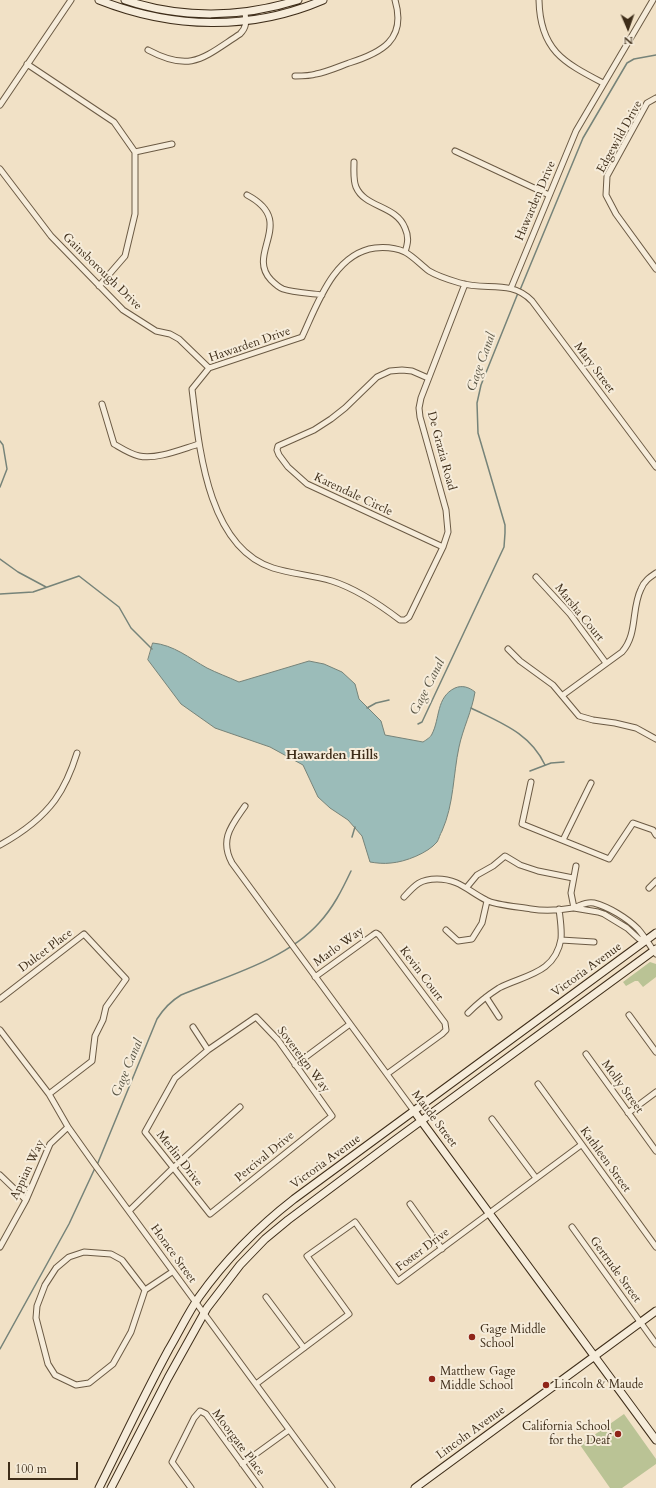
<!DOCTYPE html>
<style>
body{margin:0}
#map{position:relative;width:656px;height:1488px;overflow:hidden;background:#f1e1c6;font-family:Cardo,serif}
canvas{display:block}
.north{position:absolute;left:608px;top:8px;width:40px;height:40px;-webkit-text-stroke:3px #f6ecda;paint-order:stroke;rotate:178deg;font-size:11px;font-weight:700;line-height:16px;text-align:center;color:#3e2d19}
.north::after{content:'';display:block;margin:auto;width:14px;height:18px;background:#3e2d19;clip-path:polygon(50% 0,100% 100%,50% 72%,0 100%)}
.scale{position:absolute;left:8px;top:1462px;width:70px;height:18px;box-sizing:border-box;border:2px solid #3e2d19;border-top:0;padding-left:5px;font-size:12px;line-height:14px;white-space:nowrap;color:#3e2d19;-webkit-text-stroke:3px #f6ecda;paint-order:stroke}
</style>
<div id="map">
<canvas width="656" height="1488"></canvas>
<div class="north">N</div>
<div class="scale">100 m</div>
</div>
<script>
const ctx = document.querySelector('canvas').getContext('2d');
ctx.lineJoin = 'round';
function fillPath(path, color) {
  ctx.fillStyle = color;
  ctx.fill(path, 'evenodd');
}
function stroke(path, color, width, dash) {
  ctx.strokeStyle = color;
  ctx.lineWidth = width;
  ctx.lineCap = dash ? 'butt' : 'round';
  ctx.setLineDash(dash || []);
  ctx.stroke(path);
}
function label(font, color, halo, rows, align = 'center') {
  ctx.font = font + ' Cardo,serif';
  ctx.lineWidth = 4;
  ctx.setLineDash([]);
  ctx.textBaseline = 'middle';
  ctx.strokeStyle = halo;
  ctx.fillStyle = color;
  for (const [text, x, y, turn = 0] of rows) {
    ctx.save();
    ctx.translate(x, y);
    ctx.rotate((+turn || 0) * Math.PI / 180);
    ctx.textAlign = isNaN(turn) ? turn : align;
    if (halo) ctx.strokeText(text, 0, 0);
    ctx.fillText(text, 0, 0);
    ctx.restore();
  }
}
const green = new Path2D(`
 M650 962 656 964V977L643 987 638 981H635L626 986 623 982Z
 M624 1414 656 1459V1464L622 1488H610L580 1445Z`);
const water = new Path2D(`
 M153 643C174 645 189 658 207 668 217 673 228 677 239 682L309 661 324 664 342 672 355 684 359 699 381 721 385 735 423 742C426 740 431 737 432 734 440 719 436 697 455 688 462 685 469 687 475 692 472 711 463 728 459 747 453 775 454 804 442 831 440 834 439 839 437 842 428 853 405 862 391 863 384 864 376 863 370 862L362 836 348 820 330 808 318 797 303 765 270 747 215 728 181 704 148 660Z`);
const stream = new Path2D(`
 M520 290 583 138 627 63 634 59 656 55
 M0 441 3 445 7 469 0 487
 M0 559 18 572 46 587
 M0 594 33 592 79 576 119 607 131 628 152 649
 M367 708 376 703 389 700
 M471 708C501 723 530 733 545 765
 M418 724 422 722 504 547 505 533V525L478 433 477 403 481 385 518 293
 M530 771 551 763 564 762
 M352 837 355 827
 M97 1165 157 1019C164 1008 171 1001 181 995 227 976 286 960 319 923 333 908 342 890 351 871
 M0 1349 69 1224 95 1168`);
const street = new Path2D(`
 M539 0C540 50 563 62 603 83
 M148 50C191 73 203 58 240 34 247 27 246 22 245 12
 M27 64 114 122 135 152V214L125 256 99 286
 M295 76C302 76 310 76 316 74 327 72 338 67 349 63 381 53 407 40 395 0
 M656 98 647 103 607 176 606 195 616 214 656 269
 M0 105 71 0
 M455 151 549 195
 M135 152 172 144
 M354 162C354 170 353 180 356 187 365 208 396 205 405 228 409 237 408 243 405 252
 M0 169 51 236 123 310 156 331 170 334 179 339 209 368
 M247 195C298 222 245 253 271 280 274 283 278 287 283 289 295 293 310 293 322 295
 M465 284 421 398 419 408 420 417 446 510 448 532 443 547 409 617 405 620H400C379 604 357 589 332 581 312 575 292 574 273 568 207 547 199 446 192 389L209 368 302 337C317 305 334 253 375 248 385 247 396 248 405 252 414 257 421 265 429 271 439 277 450 280 460 283 486 291 511 279 532 301L656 467
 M511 288 576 131 653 0
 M428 378 412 371 402 370 390 371 377 377 345 408 331 419 314 430 278 446 277 450 279 455 288 467 307 484 443 547
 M102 404 114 444C121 448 130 454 139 456 156 460 182 449 199 444
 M536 577 570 614 606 663
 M508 649 520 661 553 685 579 716 593 720 615 723 636 728 656 739
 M563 695 622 652C638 634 631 609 641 589 644 581 650 577 656 573
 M531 782 522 824 609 859 633 823 653 830 656 835
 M245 806C232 825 219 839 232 863L414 1111
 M563 840 591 783
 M0 845C20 834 41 819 55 800 65 786 72 769 77 753
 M467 887 477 875 493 866 505 856 520 865 538 871 573 878
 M649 888 656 881
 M404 897C415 885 420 879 437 879 459 879 468 891 486 900 494 905 520 907 531 909 543 911 561 910 573 908 580 906 586 901 594 903 609 907 627 918 638 929 645 937 650 946 656 954
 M574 908 598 912 604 914 627 928 639 939 646 941
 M574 908 571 893 576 866
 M446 930 458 941 472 939 482 923 487 901
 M561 940 594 942
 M315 977 373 935 376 933 379 935 445 1023 446 1030 442 1034 387 1074
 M486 997 499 1017
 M0 999 84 934 126 979 106 1007 103 1020 95 1036 92 1061 49 1094
 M468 1013C478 1003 488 995 499 988 524 975 555 974 561 939 562 929 560 918 559 909
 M629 1015 656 1052
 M256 1017 278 1040 332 1116 210 1214 145 1132 175 1078 208 1050Z
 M193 1027 208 1050
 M0 1030 49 1094 68 1127 95 1165 332 1488
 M586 1054 656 1151
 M295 1065 350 1024
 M538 1084 656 1247
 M628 1113 656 1092
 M492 1119 536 1178
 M0 1175 26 1200
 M410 1204 442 1249
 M129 1211 173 1168 240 1107
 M572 1227 656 1344
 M0 1247 26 1200 50 1144 68 1127
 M84 1252 111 1254 122 1260 145 1290 131 1332 113 1364 89 1383 76 1385 55 1375 48 1364 36 1318 37 1306 45 1285 56 1268 69 1257Z
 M145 1290 172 1272
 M266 1297 304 1348
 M256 1384 349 1314 307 1256 355 1222 398 1281 581 1145
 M242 1464 289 1430
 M191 1488 172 1462 194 1418 200 1411 206 1414 260 1488`);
const secondary = new Path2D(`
 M99 0C172 29 251 31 323 0
 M125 0C181 19 242 18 298 0
 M414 1111 656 1440
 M99 1488C122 1442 144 1395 169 1349 179 1332 188 1313 199 1297 226 1259 258 1227 294 1199L656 933
 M111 1488 168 1378 207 1308 240 1265 265 1239 288 1220 395 1140 656 949
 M415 1488 656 1311`);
const markers = [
 [472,1337,4,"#8f2418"],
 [432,1379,4,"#8f2418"],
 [546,1385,4,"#8f2418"],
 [618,1434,4,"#8f2418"]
];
const streetNames = [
 ["Edgewild Drive",620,137,-61],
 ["Hawarden Drive",536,201,-67],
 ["Gainsborough Drive",102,272,44],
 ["Hawarden Drive",250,345,-19],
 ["Mary Street",594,368,53],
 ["De Grazia Road",441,451,75],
 ["Karendale Circle",353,495,25],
 ["Marsha Court",579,613,51],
 ["Marlo Way",339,947,-36],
 ["Dulcet Place",46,951,-37],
 ["Victoria Avenue",587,970,-36],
 ["Kevin Court",421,974,53],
 ["Sovereign Way",303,1060,53],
 ["Molly Street",622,1087,54],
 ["Maude Street",434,1119,53],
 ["Percival Drive",265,1157,-39],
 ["Merlin Drive",179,1159,52],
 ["Kathleen Street",605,1160,54],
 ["Victoria Avenue",326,1162,-36],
 ["Appian Way",28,1170,-65],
 ["Foster Drive",423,1250,-37],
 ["Horace Street",173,1254,54],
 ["Gertrude Street",615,1270,54],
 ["Lincoln Avenue",471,1433,-36],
 ["Moorgate Place",238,1443,53]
];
const poiNames = [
 ["Gage Middle",480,1330],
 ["School",480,1344],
 ["Matthew Gage",440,1372],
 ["Middle School",440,1386],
 ["Lincoln & Maude",554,1385],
 ["California School",610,1427,"right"],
 ["for the Deaf",610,1441,"right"]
];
const waterNames = [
 ["Gage Canal",482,362,-70],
 ["Gage Canal",428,687,-63],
 ["Gage Canal",128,1068,-67]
];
const neighbourhoodNames = [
 ["Hawarden Hills",332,756]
];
fillPath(green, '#bac395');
fillPath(water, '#9bbcb9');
stroke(water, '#768379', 1);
stroke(stream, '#768379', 1.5);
stroke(street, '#6b5a44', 7);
stroke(secondary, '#3e2d19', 9);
stroke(street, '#f6ecda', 5);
stroke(secondary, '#f6ecda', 7);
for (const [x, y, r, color] of markers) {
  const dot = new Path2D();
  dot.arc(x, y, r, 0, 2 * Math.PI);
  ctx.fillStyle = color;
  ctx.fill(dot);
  stroke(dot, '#f6ecda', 1.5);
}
label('12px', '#3e2d19', '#f6ecda', streetNames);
label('12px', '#3e2d19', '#f6ecda', poiNames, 'left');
label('italic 13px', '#555141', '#f6ecda', waterNames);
label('bold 13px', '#3e2d19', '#f6ecda', neighbourhoodNames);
</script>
